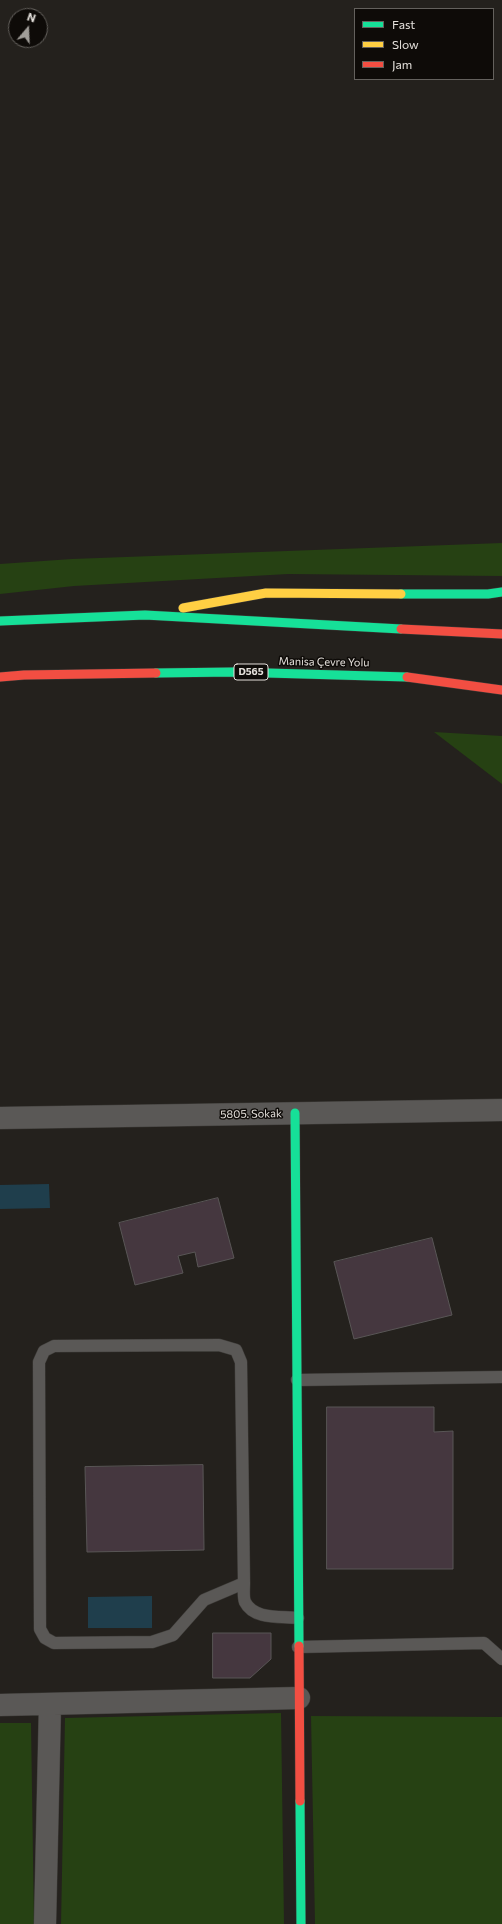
<!DOCTYPE html>
<meta charset="utf-8">
<style>
body{margin:0}
#map{position:relative;width:502px;height:1924px;overflow:hidden;background:#24211d;font-family:Commissioner,sans-serif}
canvas{display:block}
.legend{position:absolute;left:354px;top:8px;width:140px;height:72px;box-sizing:border-box;background:#0e0b08;border:1px solid #64615d;margin:0;padding:5px 7px;list-style:none;font-size:12px;color:#e5e1dc}
.legend li{display:flex;align-items:center;gap:8px;height:20px}
.legend b{width:20px;border:1px solid #64615d}
.north{position:absolute;left:8px;top:8px;width:40px;height:40px;box-sizing:border-box;background:#0e0b08;border:1px solid #64615d;border-radius:50%;rotate:19deg;font-size:11px;font-weight:700;line-height:16px;text-align:center;color:#e5e1dc}
.north::after{content:'';display:block;margin:auto;width:14px;height:18px;background:#a19e99;clip-path:polygon(50% 0,100% 100%,50% 72%,0 100%)}
</style>
<div id="map">
<canvas width="502" height="1924"></canvas>
<ul class="legend">
<li><b style="height:5px;background:#16e098"></b>Fast</li>
<li><b style="height:5px;background:#ffcf43"></b>Slow</li>
<li><b style="height:5px;background:#f24e42"></b>Jam</li>
</ul>
<div class="north">N</div>
</div>
<script>
const ctx = document.querySelector('canvas').getContext('2d');
ctx.lineJoin = 'round';
function fillPath(path, color) {
  ctx.fillStyle = color;
  ctx.fill(path, 'evenodd');
}
function stroke(path, color, width, dash) {
  ctx.strokeStyle = color;
  ctx.lineWidth = width;
  ctx.lineCap = dash ? 'butt' : 'round';
  ctx.setLineDash(dash || []);
  ctx.stroke(path);
}
function label(font, color, halo, rows, align = 'center') {
  ctx.font = font + ' Commissioner,sans-serif';
  ctx.lineWidth = 3;
  ctx.setLineDash([]);
  ctx.textBaseline = 'middle';
  ctx.strokeStyle = halo;
  ctx.fillStyle = color;
  for (const [text, x, y, turn = 0] of rows) {
    ctx.save();
    ctx.translate(x, y);
    ctx.rotate((+turn || 0) * Math.PI / 180);
    ctx.textAlign = isNaN(turn) ? turn : align;
    if (halo) ctx.strokeText(text, 0, 0);
    ctx.fillText(text, 0, 0);
    ctx.restore();
  }
}
const green = new Path2D(`
 M502 543V576L288 574 74 586 0 594V564L72 559Z
 M434 732 502 736V784Z
 M281 1713 284 1924H61L65 1718Z
 M311 1716 502 1717V1924H315Z
 M0 1723H31L34 1924H0Z`);
const water = new Path2D(`
 M49 1184 50 1208 0 1209V1185Z
 M152 1596V1628H88V1597Z`);
const building = new Path2D(`
 M218 1198 234 1258 198 1267 195 1252 178 1256 183 1273 135 1285 119 1223Z
 M432 1238 452 1315 354 1339 334 1262Z
 M327 1407H434V1432L453 1431V1569H327Z
 M203 1465 204 1550 87 1552 85 1467Z
 M213 1633H271V1659L250 1678H213Z`);
const lane = new Path2D(`
 M297 1380 502 1377
 M244 1583 204 1600 173 1635 152 1642 54 1643 45 1638 40 1629 39 1362 44 1351 54 1346 219 1345 236 1350 241 1362 244 1583C244 1589 243 1597 245 1602 254 1620 281 1616 298 1618
 M298 1647 484 1643 502 1659`);
const street = new Path2D(`
 M0 1118 502 1110
 M0 1705 299 1698
 M45 1924 50 1704`);
const fast = new Path2D(`
 M401 594H488L502 592
 M0 621 145 615 401 629
 M156 673 233 672 407 677
 M295 1113 299 1646
 M300 1801 301 1924`);
const slow = new Path2D(`
 M183 608 266 593 401 594`);
const jam = new Path2D(`
 M401 629 502 634
 M0 677 24 675 156 673
 M407 677 502 690
 M299 1646 300 1801`);
const shields = [
 [251,672,34]
];
const shieldNames = [
 ["D565",251,672]
];
const streetNames = [
 ["Manisa Çevre Yolu",324,662,1],
 ["5805. Sokak",251,1114,-1]
];
fillPath(green, '#264113');
fillPath(water, '#1f3e4c');
fillPath(building, '#45373f');
stroke(building, '#595656', 1);
stroke(lane, '#3e3c39', 13);
stroke(street, '#3e3c39', 23);
stroke(fast, '#3e3c39', 10);
stroke(slow, '#3e3c39', 10);
stroke(jam, '#3e3c39', 10);
stroke(lane, '#5a5856', 12);
stroke(street, '#5a5856', 22);
stroke(fast, '#16e098', 9);
stroke(slow, '#ffcf43', 9);
stroke(jam, '#f24e42', 9);
for (const [x, y, w] of shields) {
  const box = new Path2D();
  box.roundRect(x - w / 2, y - 8, w, 16, 3);
  ctx.fillStyle = '#0e0b08';
  ctx.fill(box);
  stroke(box, '#e5e1dc', 1);
}
label('bold 10px', '#e5e1dc', null, shieldNames);
label('11px', '#e5e1dc', '#0e0b08', streetNames);
</script>
